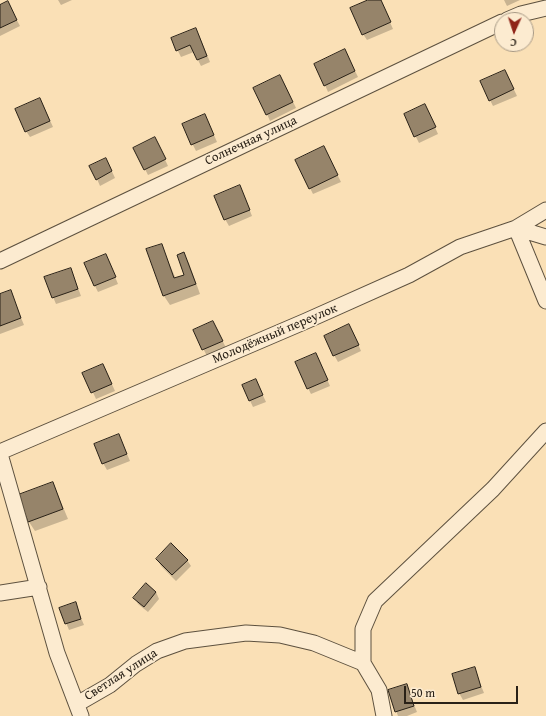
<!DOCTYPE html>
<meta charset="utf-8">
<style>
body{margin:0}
#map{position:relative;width:546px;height:716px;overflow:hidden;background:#fae0b6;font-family:"Gentium Book Plus",serif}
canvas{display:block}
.north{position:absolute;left:494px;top:12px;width:40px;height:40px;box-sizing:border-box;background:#fcebd0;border:1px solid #a89a86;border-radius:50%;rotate:183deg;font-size:11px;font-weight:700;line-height:16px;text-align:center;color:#292117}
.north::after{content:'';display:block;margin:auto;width:14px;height:18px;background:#8f2418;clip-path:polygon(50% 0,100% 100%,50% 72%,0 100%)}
.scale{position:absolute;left:404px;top:686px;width:114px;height:18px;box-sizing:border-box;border:2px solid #292117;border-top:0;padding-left:5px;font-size:12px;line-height:14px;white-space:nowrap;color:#292117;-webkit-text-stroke:3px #fcebd0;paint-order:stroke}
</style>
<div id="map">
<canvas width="546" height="716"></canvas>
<div class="north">С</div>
<div class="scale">50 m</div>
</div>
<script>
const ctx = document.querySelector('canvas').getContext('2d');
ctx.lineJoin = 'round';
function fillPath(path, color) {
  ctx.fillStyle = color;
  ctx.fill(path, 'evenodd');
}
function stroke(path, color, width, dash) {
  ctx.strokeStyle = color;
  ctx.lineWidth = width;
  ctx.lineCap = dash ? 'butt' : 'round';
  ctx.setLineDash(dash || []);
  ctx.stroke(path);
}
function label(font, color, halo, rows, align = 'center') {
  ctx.font = font + ' "Gentium Book Plus",serif';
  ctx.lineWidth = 3.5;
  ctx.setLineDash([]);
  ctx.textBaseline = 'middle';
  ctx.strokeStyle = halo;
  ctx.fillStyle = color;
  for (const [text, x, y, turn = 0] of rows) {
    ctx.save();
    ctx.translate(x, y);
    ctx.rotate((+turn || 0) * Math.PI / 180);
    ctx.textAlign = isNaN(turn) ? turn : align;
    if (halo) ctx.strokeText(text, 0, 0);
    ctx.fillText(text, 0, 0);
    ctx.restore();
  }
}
const shadow = new Path2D(`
 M58 0H72L61 5Z
 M371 0H380L393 29 367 40 363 34Z
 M504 0H520L507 6Z
 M0 6 11 9 20 26 0 36Z
 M199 35 210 62 201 66 194 52 181 57 172 39Z
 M348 57 358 77 328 92 325 85Z
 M505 71 517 96 493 106 490 100Z
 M284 83 296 108 270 121 267 114Z
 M43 105 53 127 30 137 26 131Z
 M428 112 438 134 419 143 405 115Z
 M208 121 217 142 196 151 183 125Z
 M158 145 168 166 148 175 145 169Z
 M327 154 341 182 313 194 310 188Z
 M109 165 115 178 100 186 97 179Z
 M243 193 252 216 229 226 225 219Z
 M161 245 176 279 185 275 184 254 189 263 200 294 170 305 164 296 147 250Z
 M106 255 118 284 98 292 95 286Z
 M71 269 81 296 56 304 45 278Z
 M10 291 24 325 0 334V295Z
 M217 329 226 348 207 356 194 331Z
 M353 332 361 351 338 362 334 355Z
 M319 361 330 386 311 394 308 388Z
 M106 371 115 391 96 399 84 373Z
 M243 386 259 387 266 402 253 407Z
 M122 442 130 461 107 470 103 463Z
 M53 483 68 519 35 531 29 522Z
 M157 559 187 560 191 566 176 581 161 566Z
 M156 592 159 599 148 612 138 604 135 598Z
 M75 604 84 625 69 630 60 608Z
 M474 668 484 693 463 700 459 693Z
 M406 685 417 712 407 716H398L389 691Z`);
const building = new Path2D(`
 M368 0H381L391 22 362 35 350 8Z
 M8 1 17 20 0 28V5Z
 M196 28 207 56 197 60 190 45 176 51 171 38Z
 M345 49 355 71 324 86 314 64Z
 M505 70 514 89 489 101 480 81Z
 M280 75 293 102 266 115 253 88Z
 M40 98 50 121 25 132 15 109Z
 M425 104 436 127 414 137 404 114Z
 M205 114 214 135 191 145 182 124Z
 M155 137 166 159 144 170 133 148Z
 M324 146 338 175 309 189 295 160Z
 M106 158 112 171 96 180 89 166Z
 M240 185 250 210 224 220 214 196Z
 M162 244 174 278 184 275 177 255 184 252 196 284 163 296 146 249Z
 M106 254 116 277 94 286 84 263Z
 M71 268 78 289 52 298 44 277Z
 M11 290 21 318 0 326V294Z
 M213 321 223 341 202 350 193 330Z
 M349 324 359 345 333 356 324 336Z
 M316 353 328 380 307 389 295 362Z
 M103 364 112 384 91 393 82 373Z
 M256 379 263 395 249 401 242 385Z
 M119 434 127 454 102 464 94 444Z
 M53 482 63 509 28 522 18 495Z
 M171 543 188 560 172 575 156 559Z
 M146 583 156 592 144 607 133 598Z
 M76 602 81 619 65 624 59 608Z
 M475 667 481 687 458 694 452 674Z
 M407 684 414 706 395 712 388 690Z`);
const street = new Path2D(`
 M507 20 521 14 546 8
 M516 228 546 301
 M516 228 546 237
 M0 261 502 22
 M0 452 306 321 409 275 460 247 516 228 546 210
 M0 454 57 653 81 716
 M0 593 39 587
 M363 663V629L375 601 493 489 546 431
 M77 704 110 685 136 664 157 651 185 641 246 633 280 635 314 643 363 663 379 690 384 716`);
const streetNames = [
 ["Солнечная улица",251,141,-25],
 ["Молодёжный переулок",275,334,-23],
 ["Светлая улица",121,675,-33]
];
fillPath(shadow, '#0003');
fillPath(building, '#96846a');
stroke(building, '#292117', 1);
stroke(street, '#5d513f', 17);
stroke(street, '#fcebd0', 15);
label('13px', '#292117', '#fcebd0', streetNames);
</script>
